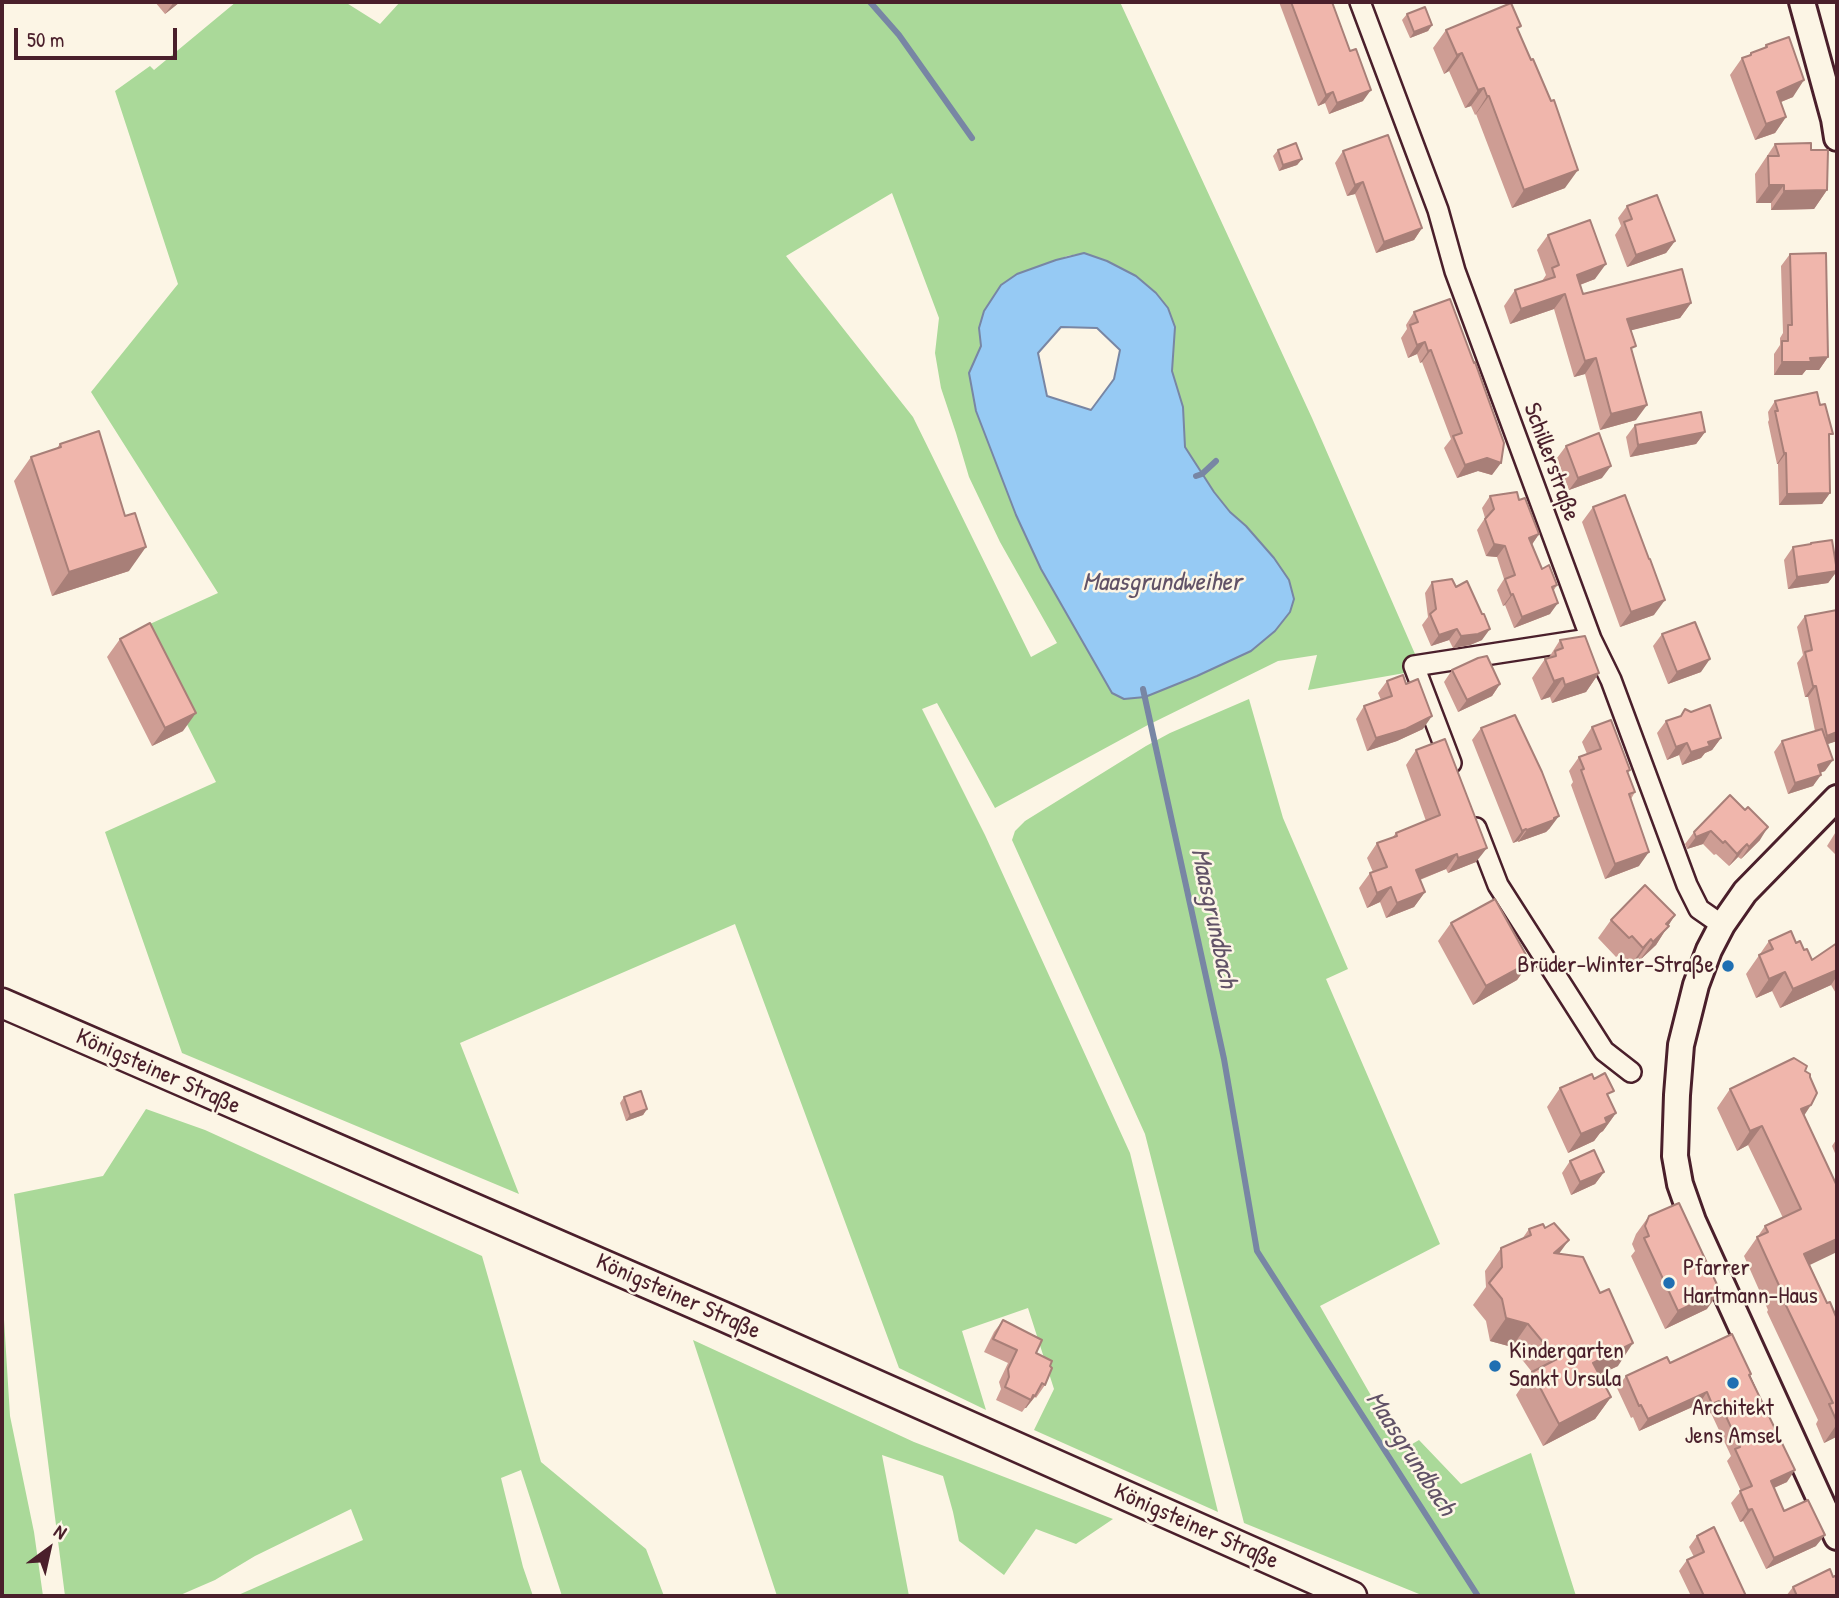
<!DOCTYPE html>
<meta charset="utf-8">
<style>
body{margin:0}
#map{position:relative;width:1839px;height:1598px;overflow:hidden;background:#fcf5e5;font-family:"Patrick Hand",sans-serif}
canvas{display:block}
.frame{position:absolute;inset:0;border:4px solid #4a1f2b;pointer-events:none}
.north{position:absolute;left:14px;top:1514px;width:70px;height:70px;-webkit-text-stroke:5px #fcf5e5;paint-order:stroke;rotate:33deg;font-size:19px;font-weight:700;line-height:28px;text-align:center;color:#4a1f2b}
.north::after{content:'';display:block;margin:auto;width:24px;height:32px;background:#4a1f2b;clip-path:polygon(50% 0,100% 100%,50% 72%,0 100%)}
.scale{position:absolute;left:14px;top:28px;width:163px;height:32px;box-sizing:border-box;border:4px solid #4a1f2b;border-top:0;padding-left:9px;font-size:21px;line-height:24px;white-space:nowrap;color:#4a1f2b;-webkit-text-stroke:5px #fcf5e5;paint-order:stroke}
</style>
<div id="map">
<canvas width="1839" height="1598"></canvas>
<div class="frame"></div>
<div class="north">N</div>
<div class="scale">50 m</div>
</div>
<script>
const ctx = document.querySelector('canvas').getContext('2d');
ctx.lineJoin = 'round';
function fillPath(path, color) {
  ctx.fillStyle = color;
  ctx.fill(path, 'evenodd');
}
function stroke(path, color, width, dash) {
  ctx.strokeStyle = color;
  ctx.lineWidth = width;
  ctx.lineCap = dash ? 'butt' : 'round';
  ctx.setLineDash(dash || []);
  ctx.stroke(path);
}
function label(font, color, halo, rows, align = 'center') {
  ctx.font = font + ' "Patrick Hand",sans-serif';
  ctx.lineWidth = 5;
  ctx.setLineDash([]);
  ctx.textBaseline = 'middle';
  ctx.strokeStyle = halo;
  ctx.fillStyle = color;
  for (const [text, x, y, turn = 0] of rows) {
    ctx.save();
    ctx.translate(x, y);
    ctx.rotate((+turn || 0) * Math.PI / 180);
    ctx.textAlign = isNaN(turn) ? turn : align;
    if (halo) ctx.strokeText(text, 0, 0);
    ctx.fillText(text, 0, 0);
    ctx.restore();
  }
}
const green = new Path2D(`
 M236 2H345L380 24 400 2H1120L1312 418 1422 670 1308 690 1317 655 1278 661 1146 726 995 808 937 703 922 709 985 835 1130 1153 1218 1512 1034 1430 1054 1389 1028 1308 962 1331 986 1410 899 1368 735 924 460 1043 519 1194 182 1053 105 832 216 782 139 629 218 593 91 392 178 284 115 91 150 66 154 70ZM892 193 939 318 935 353 941 388 956 433 969 477 1000 542 1057 643 1031 657 913 417 786 256ZM1084 253 1107 261 1123 269 1147 285 1175 327 1172 371 1183 407 1185 447 1214 492 1230 512 1246 526 1274 558 1197 676 1145 697 1124 699 1112 693 1041 569 1016 515 976 411 969 373 981 346 1045 265 1067 256Z
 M1249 699 1283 818 1348 969 1326 979 1440 1244 1320 1306 1402 1450 1419 1440 1461 1484 1531 1453 1576 1596H1424L1244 1523 1145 1134 1012 840 1015 831 1025 821 1146 746 1170 733Z
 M146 1109 205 1130 482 1256 541 1462 646 1549 664 1596H562L521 1470 501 1478 523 1567 533 1596H236L363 1540 351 1509 255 1556 215 1580 178 1596H65L14 1194 103 1176Z
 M2 1287 10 1416 34 1532 43 1596H2Z
 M693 1340 914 1442 1113 1519 1076 1544 1036 1529 1004 1575 959 1541 953 1512 943 1476 882 1455 909 1596H777Z`);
const water = new Path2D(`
 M1084 253 1107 261 1136 276 1156 293 1168 308 1175 327 1172 371 1183 407 1185 447 1214 492 1230 512 1246 526 1274 558 1289 580 1294 599 1290 612 1275 631 1251 651 1197 676 1145 697 1124 699 1112 693 1041 569 1016 515 976 411 969 373 981 346 979 328 984 311 1001 285 1017 274 1056 260ZM1061 327 1097 328 1120 350 1114 379 1091 410 1047 396 1038 353Z`);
const stream = new Path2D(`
 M870 2 899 35 972 138
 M1196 476 1202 474 1216 461
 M1143 689 1224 1059 1257 1251 1478 1596`);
const minor = new Path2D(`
 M1360 2 1438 210 1455 271 1591 639 1611 680 1687 885 1699 909 1722 925
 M1451 763 1414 666 1582 640
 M1476 828 1498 885 1604 1051 1631 1072`);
const tertiary = new Path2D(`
 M1802 2 1834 119 1837 138
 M1837 798 1745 892 1722 925 1709 950 1696 985 1681 1045 1677 1095 1675 1156 1680 1184 1693 1221 1837 1537`);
const secondary = new Path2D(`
 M2 1003 722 1316 1352 1596`);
const wall = new Path2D(`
 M155 2H180L165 14Z
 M1279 2H1332L1363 101 1329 114 1325 103 1318 106Z
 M1407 14 1432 25 1428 31 1410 38 1402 20Z
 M1446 30H1518L1565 188 1512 208 1476 114 1475 115 1471 106 1465 108 1449 71 1444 74 1433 48Z
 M1766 45 1793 97 1781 102 1786 117 1775 133 1755 140 1730 75 1742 58 1748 56 1751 53 1764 48Z
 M1775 144 1811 150 1827 190 1814 209 1771 210V203H1756L1755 174Z
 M1278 150 1302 159 1297 165 1279 171 1273 156Z
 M1343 151 1422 228 1414 240 1376 253 1355 194 1347 196 1335 163Z
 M1627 206 1675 241 1666 253 1627 267 1615 235 1621 226 1618 218Z
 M1548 235 1595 279 1580 285 1583 294 1691 303 1680 318 1631 330 1636 420 1600 430 1585 374 1574 377 1554 309 1510 324 1504 306 1515 290 1542 281 1546 275 1537 250Z
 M1790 254 1828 357 1819 370H1806L1802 375H1774V354L1780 345V338L1783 333 1781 266Z
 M1414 312 1492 475 1478 471 1457 478 1444 448 1451 439 1422 362 1420 363 1417 354 1408 358 1401 338 1407 329 1406 325Z
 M1775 401 1829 439 1830 493 1822 504 1779 505 1778 464H1777L1768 422 1769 420 1768 412Z
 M1635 425 1705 432 1696 444 1630 457 1626 437Z
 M60 444 129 571 52 596 14 481 31 457 57 448Z
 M1566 446 1602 478 1569 490 1557 458Z
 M1490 496 1519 500 1539 534 1532 544 1542 569 1557 585 1554 590 1550 614 1514 628 1505 605 1503 606 1497 590 1504 579 1497 557 1486 556 1477 530 1485 518 1482 508Z
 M1593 507 1654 615 1620 627 1582 522Z
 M1811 543 1837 571 1828 583 1788 589 1784 560 1793 547 1810 545Z
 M1432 582 1482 640 1470 645 1453 648 1449 640 1431 646 1422 625 1428 617 1425 593Z
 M1805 616 1837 741 1827 744 1825 771 1820 773 1813 786 1788 794 1774 752 1782 741 1815 731 1808 697H1805L1797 663 1803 655 1797 627Z
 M1662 634 1701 672 1668 684 1653 646Z
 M120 639 183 731 152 746 107 657Z
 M1560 640 1599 673 1586 692 1552 703 1550 697 1541 700 1532 678 1545 659H1548Z
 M1452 670 1500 684 1492 696 1458 712 1444 682Z
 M1387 681 1423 729 1397 741 1367 751 1356 719 1364 706 1381 700 1378 693Z
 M1666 721 1721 738 1712 750 1705 753 1701 758 1682 765 1679 755 1667 760 1657 733Z
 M1592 727 1630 770 1628 773 1635 792 1631 799 1639 866 1605 879 1571 785 1573 782 1569 771 1579 757 1587 754 1582 742Z
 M1481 728 1550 828 1546 832 1518 842V841L1513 843 1472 740Z
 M1416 750 1476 862 1448 873 1446 869 1420 880 1425 892 1414 907 1386 918 1380 902 1367 908 1359 888 1370 873 1373 872 1367 858 1377 843 1392 838 1396 833 1426 821 1406 765Z
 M1730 795 1760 840 1741 859 1738 857 1729 866 1716 854 1714 855 1703 844 1687 849 1685 844 1694 832Z
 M1837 830V856L1827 846Z
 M1675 915 1656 945 1640 960 1638 958 1630 966 1619 955 1616 957 1598 938 1611 920Z
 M1451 923 1530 962 1517 980 1473 1005 1438 941Z
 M1769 941 1796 943 1804 950 1812 960 1837 943V995L1831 985 1780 1008 1772 991 1756 998 1746 974Z
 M1805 1071 1810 1077 1804 1116 1810 1265 1827 1303 1837 1319V1440L1836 1437 1824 1443 1816 1424 1818 1420 1767 1312 1768 1310 1744 1256 1765 1226 1783 1218 1748 1145 1737 1151 1717 1108 1730 1089Z
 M1594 1079 1609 1097 1616 1113 1603 1131 1600 1133 1594 1141 1568 1153 1547 1107 1560 1088Z
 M624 1097 647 1109 643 1115 626 1121 620 1103Z
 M1836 1140H1837V1158L1832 1146Z
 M1570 1161 1604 1172 1595 1184 1571 1195 1562 1173Z
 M1649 1216 1707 1309 1665 1329 1631 1256 1635 1251 1632 1244 1636 1234Z
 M1529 1229 1559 1253 1618 1366 1599 1375 1611 1397 1595 1419 1543 1446 1516 1395 1532 1372 1512 1347 1490 1341 1486 1321 1473 1305 1486 1287 1485 1271 1501 1248 1522 1239Z
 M1003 1320 1050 1366 1045 1385 1036 1398 1035 1397 1026 1408H1025L1022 1412 996 1400 1001 1389 999 1382 1008 1363 984 1352 994 1332Z
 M1670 1363 1751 1374 1749 1375 1787 1482 1774 1488 1784 1511 1816 1546 1766 1569 1743 1521 1740 1522 1731 1503 1741 1491 1727 1461 1731 1456 1711 1413 1704 1416 1699 1404 1639 1431 1633 1417 1631 1418 1617 1388 1626 1376Z
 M1697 1536 1746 1596H1691L1679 1571 1687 1560 1694 1557 1689 1547Z
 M1833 1577 1837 1596H1786L1793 1587Z`);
const shadedWall = new Path2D(`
 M174 2H180L165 14Z
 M1432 25 1428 31 1410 38 1414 32Z
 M1462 53 1449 71 1444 74 1457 55Z
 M1804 80 1793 97 1766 108 1777 92Z
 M1484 88 1471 106 1465 108 1478 90Z
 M1371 90 1363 101 1329 114 1337 103Z
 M1333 92 1325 103 1318 106 1326 95Z
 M1487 96H1489L1476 114 1475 115Z
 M1786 117 1775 133 1755 140 1766 124Z
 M1302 159 1297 165 1279 171 1283 165Z
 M1578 170 1565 188 1512 208 1524 190Z
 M1363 182 1355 194 1347 196 1355 185Z
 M1769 185H1784L1771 203H1756Z
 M1827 190 1814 209 1771 210 1784 191Z
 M1422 228 1414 240 1376 253 1384 242Z
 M1675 241 1666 253 1627 267 1636 255Z
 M1606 264 1595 279 1566 290 1577 275Z
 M1565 294 1554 309 1510 324 1521 309Z
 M1691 303 1680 318 1617 334 1627 319Z
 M1425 342 1417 354 1408 358 1417 345Z
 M1431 350 1422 362 1420 363 1428 351Z
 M1828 357 1819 370H1806L1802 375H1774L1782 362 1810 358Z
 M1596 358 1585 374 1574 377 1585 361Z
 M1647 405 1636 420 1600 430 1611 414Z
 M1705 432 1696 444 1630 457 1638 445Z
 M1784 453H1786L1778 464H1777Z
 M1487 458 1501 463 1492 475 1478 471 1457 478 1465 465Z
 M1611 466 1602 478 1569 490 1578 478Z
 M1830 493 1822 504 1779 505 1787 494Z
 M1539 534 1531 546 1529 538Z
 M1494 544 1505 546 1497 557 1486 556Z
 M146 547 129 571 52 596 69 572Z
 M1837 571 1828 583 1788 589 1797 577Z
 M1513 594 1505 605 1503 606 1511 595Z
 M1665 600 1654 615 1620 627 1631 612Z
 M1558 603 1550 614 1514 628 1522 617Z
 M1457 629 1449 640 1431 646 1439 635Z
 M1490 629 1482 640 1470 645 1453 648 1461 636Z
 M1710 659 1701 672 1668 684 1677 672Z
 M1599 673 1586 692 1552 703 1565 685Z
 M1563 678 1550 697 1541 700 1554 681Z
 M1500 684 1492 696 1458 712 1467 700Z
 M1813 686H1816L1808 697H1805Z
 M196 713 183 731 152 746 165 728Z
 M1432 716 1423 729 1397 741 1367 751 1376 738Z
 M1837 732V741L1819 747 1827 736Z
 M1721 738 1712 750 1705 753 1701 758 1682 765 1691 752 1708 742Z
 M1687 743 1679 755 1667 760 1676 747Z
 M1833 760 1825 771 1810 776 1818 765Z
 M1821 775 1813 786 1788 794 1795 783Z
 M1559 816 1550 828 1546 832 1518 842 1527 830Z
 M1768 827 1760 840 1741 859 1749 847Z
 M1526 829 1518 841 1513 843 1522 831Z
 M1711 831 1703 844 1687 849 1696 837Z
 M1747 844 1738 857 1729 866 1737 854Z
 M1487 848 1476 862 1448 873 1458 858Z
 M1649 852 1639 866 1605 879 1615 864Z
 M1457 854 1446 869 1406 885 1416 870Z
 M1391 887 1380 902 1367 908 1377 893Z
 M1425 892 1414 907 1386 918 1397 903Z
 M1675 915 1656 945 1640 960 1666 924Z
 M1651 939 1638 958 1630 966 1643 948Z
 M1530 962 1517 980 1473 1005 1486 986Z
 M1837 970V976L1831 985 1780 1008 1793 989Z
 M1785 972 1772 991 1756 998 1769 979Z
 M1811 1105 1798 1125 1801 1109Z
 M647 1109 643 1115 626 1121 630 1115Z
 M1616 1113 1603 1131 1600 1133 1594 1141 1568 1153 1581 1134 1605 1118Z
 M1762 1126 1748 1145 1737 1151 1750 1131Z
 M1604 1172 1595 1184 1571 1195 1580 1182Z
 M1837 1239V1252L1791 1274 1804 1254Z
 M1569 1240 1553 1262 1554 1253Z
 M1720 1291 1707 1309 1665 1329 1678 1311Z
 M1506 1318 1528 1324 1512 1347 1490 1341Z
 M1633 1343 1618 1366 1577 1385 1593 1363Z
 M1707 1392 1699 1404 1639 1431 1648 1419Z
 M1033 1395 1035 1396 1026 1408H1025Z
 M1611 1397 1595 1419 1543 1446 1559 1424Z
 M1719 1401 1711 1413 1704 1416 1712 1404Z
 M1837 1424V1436L1836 1437 1824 1443Z
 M1795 1470 1787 1482 1762 1493 1771 1481Z
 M1752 1509 1743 1521 1740 1522 1748 1510Z
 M1825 1535 1816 1546 1766 1569 1774 1558Z`);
const building = new Path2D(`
 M1291 2H1332L1350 51 1356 49 1371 90 1337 103 1333 92 1326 95Z
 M1511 3 1521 26 1517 28 1531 60 1533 59 1551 101 1554 100 1578 170 1524 190 1489 96H1487L1484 88 1478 90 1462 53 1457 55 1446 30Z
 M1425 7 1432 25 1414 32 1407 14Z
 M1789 37 1804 80 1777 92 1786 117 1766 124 1742 58 1751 55V53L1767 47 1766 45Z
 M1388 135 1422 228 1384 242 1363 182 1355 185 1343 151Z
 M1296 143 1302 159 1283 165 1278 150Z
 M1811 143V150H1828L1827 190 1784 191V185H1769L1768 156H1779L1775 144Z
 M1657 195 1675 241 1636 255 1624 222 1632 219 1627 206Z
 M1590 220 1606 264 1577 275 1583 294 1682 269 1691 303 1627 319 1636 346 1631 348 1647 405 1611 414 1596 358 1585 361 1565 294 1521 309 1515 290 1555 277 1552 268 1559 265 1548 235Z
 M1826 253 1828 357 1810 358 1811 362H1782V341H1788V325H1792L1790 254Z
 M1450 299 1474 363 1475 362 1504 443 1501 463 1487 458 1465 465 1453 436 1462 433 1431 350 1428 351 1425 342 1417 345 1410 325 1418 322 1414 312Z
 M1817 392 1820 405 1825 404 1833 434H1829L1830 493 1787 494 1786 453H1784L1775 411H1778L1775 401Z
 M1701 412 1705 432 1638 445 1635 425Z
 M99 431 125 516 135 513 146 547 69 572 31 457 61 447 60 444Z
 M1599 433 1611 466 1578 478 1566 446Z
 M1517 492 1519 500 1525 498 1539 534 1529 538 1542 569 1549 565 1557 585 1552 587 1558 603 1522 617 1513 594 1511 595 1505 579 1515 575 1505 546 1494 544 1485 519 1494 509 1490 496Z
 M1625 495 1649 559H1650L1665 600 1631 612 1593 507Z
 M1832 540 1837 571 1797 577 1793 547 1811 544V543Z
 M1452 579 1456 587 1467 581 1482 614H1484L1490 629 1478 634 1461 636 1457 629 1439 635 1430 614 1436 609 1432 582Z
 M1837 610V732L1827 736 1816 686H1813L1805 652 1812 650 1805 616Z
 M1695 622 1710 659 1677 672 1662 634Z
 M150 623 196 713 165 728 120 639Z
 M1585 636 1599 673 1565 685 1563 678 1554 681 1545 659 1556 656 1555 651 1563 648 1560 640Z
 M1487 656 1500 684 1467 700 1452 670 1478 658Z
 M1403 675 1406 684 1418 679 1432 716 1406 729 1376 738 1364 706 1392 696 1387 681Z
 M1710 705 1721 738 1708 742 1710 746 1691 752 1687 743 1676 747 1666 721 1681 716 1685 709 1691 712Z
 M1515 715 1542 772 1559 816 1554 818V820L1527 830 1526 829 1522 831 1481 728Z
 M1611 720 1630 770 1627 771 1635 792 1629 794 1649 852 1615 864 1581 770 1584 769 1579 757 1601 749 1592 727Z
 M1822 729 1833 760 1818 765 1821 775 1795 783 1782 741Z
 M1445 739 1487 848 1458 858 1457 854 1416 870 1425 892 1397 903 1391 887 1377 893 1370 873 1387 867 1377 843 1397 836 1396 833 1440 815 1416 750Z
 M1730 795 1745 810 1748 807 1768 827 1749 847 1747 844 1737 854 1725 841 1723 843 1711 831 1696 837 1694 832Z
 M1645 885 1675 915 1666 924 1669 926 1653 942 1651 939 1643 948 1632 936 1629 938 1611 920Z
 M1495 899 1530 962 1486 986 1451 923Z
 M1791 931 1796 943 1800 941 1804 950 1807 949 1812 960 1837 943V970L1793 989 1785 972 1769 979 1759 955 1773 949 1769 941Z
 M1794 1058 1807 1066 1805 1071 1810 1074V1077L1817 1093 1811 1105 1801 1109 1837 1186V1239L1804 1254 1827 1303 1830 1302 1837 1319V1422L1829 1404 1833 1403 1780 1293 1782 1292 1757 1237 1768 1232 1765 1226 1801 1209 1762 1126 1750 1131 1730 1089Z
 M1605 1073 1614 1091 1607 1094 1616 1113 1605 1118 1607 1123 1581 1134 1560 1088 1592 1074 1594 1079Z
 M641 1091 647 1109 630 1115 624 1097Z
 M1594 1150 1604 1172 1580 1182 1570 1161Z
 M1679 1203 1720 1291 1678 1311 1644 1238 1649 1236 1645 1226 1649 1216Z
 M1554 1223 1569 1240 1554 1253 1583 1257 1600 1293 1609 1289 1633 1343 1593 1363 1611 1397 1559 1424 1532 1372 1557 1359 1528 1324 1506 1318 1502 1299 1489 1283 1502 1267 1501 1248 1531 1235 1529 1229 1543 1224 1545 1228Z
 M1003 1320 1042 1340 1036 1353 1052 1361 1050 1366 1052 1368 1045 1385 1042 1383 1035 1396 1033 1395 1031 1400 1005 1387 1009 1377 1008 1369 1017 1350 993 1339Z
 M1732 1334 1751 1374 1749 1375 1795 1470 1771 1481 1784 1511 1808 1500 1825 1535 1774 1558 1752 1509 1748 1510 1740 1491 1752 1486 1735 1449 1740 1447 1719 1401 1712 1404 1707 1392 1648 1419 1641 1405 1639 1406 1626 1376 1667 1357 1670 1363Z
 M1714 1527 1746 1596H1704L1687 1560 1704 1552 1697 1536Z
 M1830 1569 1833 1577 1837 1575V1596H1797L1793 1587Z`);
const markers = [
 [1728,966,7,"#1f6fb2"],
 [1669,1283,7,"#1f6fb2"],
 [1495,1366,7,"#1f6fb2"],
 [1733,1383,7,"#1f6fb2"]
];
const streetNames = [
 ["Schillerstraße",1551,462,70],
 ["Königsteiner Straße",158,1072,24],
 ["Königsteiner Straße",678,1297,24],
 ["Königsteiner Straße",1196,1527,24]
];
const poiNames = [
 ["Brüder-Winter-Straße",1714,966,"right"],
 ["Pfarrer",1683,1269],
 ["Hartmann-Haus",1683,1297],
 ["Kindergarten",1509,1352],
 ["Sankt Ursula",1509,1380],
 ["Architekt",1733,1409,"center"],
 ["Jens Amsel",1733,1437,"center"]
];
const waterNames = [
 ["Maasgrundweiher",1162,583],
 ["Maasgrundbach",1213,918,78],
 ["Maasgrundbach",1410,1454,57]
];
fillPath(green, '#aad999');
fillPath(water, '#96caf4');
stroke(water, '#7886a4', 2);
stroke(stream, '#7886a4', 6);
stroke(minor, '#4a1f2b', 24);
stroke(tertiary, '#4a1f2b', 30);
stroke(secondary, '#4a1f2b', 33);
stroke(minor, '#fcf5e5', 19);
stroke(tertiary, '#fcf5e5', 24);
stroke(secondary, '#fcf5e5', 28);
fillPath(wall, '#ce9d94');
fillPath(shadedWall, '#a87f78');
fillPath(building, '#f0b6ac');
stroke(building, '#a87f78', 2);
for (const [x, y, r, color] of markers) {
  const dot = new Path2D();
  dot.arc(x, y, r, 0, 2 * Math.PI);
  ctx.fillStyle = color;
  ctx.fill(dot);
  stroke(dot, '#fcf5e5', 2.5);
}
label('24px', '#4a1f2b', '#fcf5e5', streetNames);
label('24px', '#4a1f2b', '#fcf5e5', poiNames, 'left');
label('italic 26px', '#615267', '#fcf5e5', waterNames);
</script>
